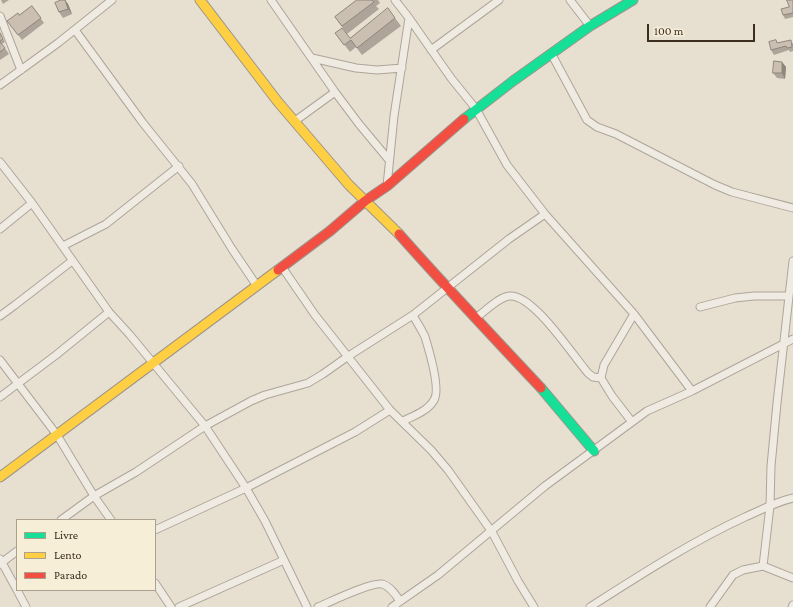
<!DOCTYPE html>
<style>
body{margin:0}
#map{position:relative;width:793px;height:607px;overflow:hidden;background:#e7e0d1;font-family:"Crimson Pro",serif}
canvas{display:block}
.legend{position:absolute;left:16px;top:519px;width:140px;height:72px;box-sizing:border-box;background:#f7eed8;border:1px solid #ada18e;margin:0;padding:5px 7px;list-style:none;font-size:12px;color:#3d2e20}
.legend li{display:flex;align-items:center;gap:8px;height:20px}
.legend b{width:20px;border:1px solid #ada18e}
.scale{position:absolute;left:647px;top:24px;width:108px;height:18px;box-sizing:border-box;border:2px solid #3d2e20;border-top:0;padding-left:5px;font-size:12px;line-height:14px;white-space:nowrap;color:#3d2e20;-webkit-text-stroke:3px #f7eed8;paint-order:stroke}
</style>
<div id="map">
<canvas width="793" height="607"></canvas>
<ul class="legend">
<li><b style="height:5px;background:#16e098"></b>Livre</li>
<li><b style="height:5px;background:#ffcf43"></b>Lento</li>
<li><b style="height:5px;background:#f24e42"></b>Parado</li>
</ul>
<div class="scale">100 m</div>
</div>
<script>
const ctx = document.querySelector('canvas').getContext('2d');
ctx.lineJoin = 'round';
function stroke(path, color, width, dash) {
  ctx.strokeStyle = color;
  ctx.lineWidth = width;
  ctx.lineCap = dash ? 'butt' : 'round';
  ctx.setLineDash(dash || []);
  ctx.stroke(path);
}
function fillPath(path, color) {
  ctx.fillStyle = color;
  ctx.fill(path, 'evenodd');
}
const street = new Path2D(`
 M271 0 335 92 359 124 389 160
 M395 0 409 18 451 78 476 109 507 165 545 214 634 314 692 391
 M570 0 590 26
 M0 16 21 70
 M75 30 143 123 192 184 232 249 257 286
 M431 50 499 0
 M551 53 587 120 597 127 616 134 715 185 732 192 793 208
 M312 58 356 68 377 70 402 68
 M0 85 58 43 112 0
 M295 121 335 92
 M0 162 32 203 109 312 130 335 205 426 246 488 265 521 307 607
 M387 186 394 116 409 18
 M0 229 32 203
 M63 246 106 224 179 166
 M282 267 315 315 390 410 431 450 448 470 492 532 518 581 534 607
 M700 307 735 298 754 296H788
 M0 316 15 305 72 261
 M476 318C484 312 499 297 509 296 533 293 573 356 588 373L593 377 601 378
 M0 360 57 435 94 496 111 520
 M0 397 56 355 109 312
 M403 421C413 416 428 411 434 400 441 389 429 350 425 337 422 330 417 323 413 315
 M632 422 612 396 601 378 604 365 634 314
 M61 520 94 496 136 472 205 426 251 401 265 395 308 383 323 374 347 357 413 315 509 239 545 214
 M155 530 246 488 355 432 390 410
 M0 559 17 590
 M0 564 17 551
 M763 566 770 506 771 466 777 403 793 261
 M155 583 171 607
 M17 590 26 607
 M179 607 284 560
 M318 607C330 602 371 582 382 584 390 586 396 595 400 601
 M392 607 438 575 545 486 647 411 692 391 793 339
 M590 607C640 575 691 542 745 517 761 510 776 502 793 498
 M710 607 733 575 743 570 763 566 793 578
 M792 607 793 605`);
const fast = new Path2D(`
 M464 119 513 81 590 26 633 0
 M541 388 594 451`);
const slow = new Path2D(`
 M200 0 278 102 349 185 399 234
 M0 477 278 270`);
const jam = new Path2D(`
 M399 234C445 286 493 337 541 388
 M278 270 330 231 365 201 387 186 464 119`);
const wall = new Path2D(`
 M1 0H9L3 4Z
 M65 0 68 4 72 14 63 18 59 12Z
 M357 0H378L380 3 376 6 379 9 347 34 335 17Z
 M793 0V17L785 19 783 15 789 7Z
 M32 6 44 23 22 40 11 26 19 15Z
 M395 18 401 26 362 55 356 47 350 52 335 33 350 38Z
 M0 33 5 42 2 44 9 54 0 60Z
 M779 43H793V51L790 52 789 50 774 55 771 50Z
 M782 62 786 67 785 79 777 78 773 73Z`);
const shadedWall = new Path2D(`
 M65 0 68 4 72 14 68 9Z
 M782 62 786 67 785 79 782 73Z`);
const building = new Path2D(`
 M61 0H65L68 9 59 12 55 3Z
 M357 0H372L374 2 342 26 335 17Z
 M787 0H793V13L783 15 781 9 789 7Z
 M32 6 41 18 18 35 7 21 18 13 19 15Z
 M388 8 395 18 357 48 351 40 344 45 335 33 342 28 350 38Z
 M0 33 3 39 0 41Z
 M776 40 777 43 791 40 792 47 787 48 786 46 771 50 769 42Z
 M0 42 5 48 0 52Z
 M774 61 782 62V73H773Z`);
stroke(street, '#ada599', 9);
stroke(fast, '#9c958a', 11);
stroke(slow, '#9c958a', 11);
stroke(jam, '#9c958a', 11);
stroke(street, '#efebe3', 7);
stroke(fast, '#16e098', 9);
stroke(slow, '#ffcf43', 9);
stroke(jam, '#f24e42', 9);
fillPath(wall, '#afa499');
fillPath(shadedWall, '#8e867d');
fillPath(building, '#cbbfb2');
stroke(building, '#8e867d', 1);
</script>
